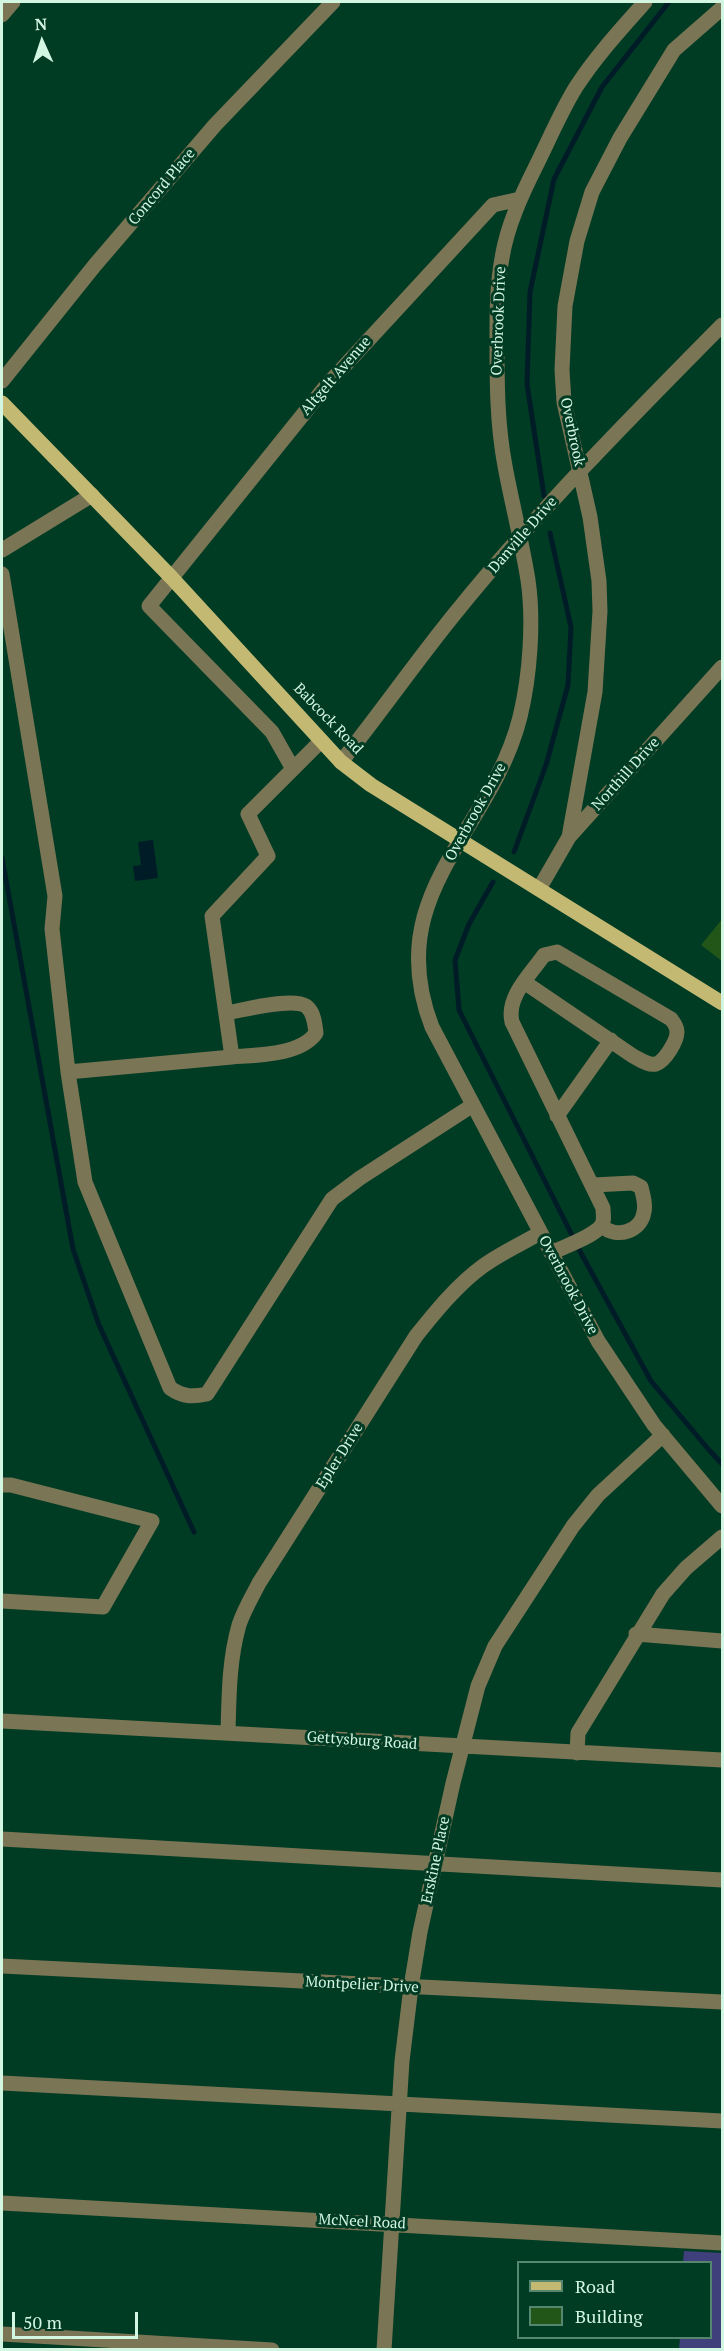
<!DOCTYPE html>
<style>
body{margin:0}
#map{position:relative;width:724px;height:2351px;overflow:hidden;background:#003b24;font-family:"PT Serif",serif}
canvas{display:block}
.frame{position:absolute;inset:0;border:3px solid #d3f6e2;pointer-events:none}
.legend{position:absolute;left:517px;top:2261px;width:195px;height:78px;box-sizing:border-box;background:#003b24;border:2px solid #548670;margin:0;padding:8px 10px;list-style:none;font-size:18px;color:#d3f6e2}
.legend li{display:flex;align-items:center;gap:12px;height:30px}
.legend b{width:30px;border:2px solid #548670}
.north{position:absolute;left:12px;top:12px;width:60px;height:60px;-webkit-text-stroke:4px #003b24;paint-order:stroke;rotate:357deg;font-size:16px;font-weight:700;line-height:24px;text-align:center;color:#d3f6e2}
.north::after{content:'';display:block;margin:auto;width:21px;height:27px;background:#d3f6e2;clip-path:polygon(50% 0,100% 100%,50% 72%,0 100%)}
.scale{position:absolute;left:12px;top:2312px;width:126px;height:27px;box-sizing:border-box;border:3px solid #d3f6e2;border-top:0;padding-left:8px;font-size:18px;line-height:21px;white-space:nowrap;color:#d3f6e2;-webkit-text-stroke:4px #003b24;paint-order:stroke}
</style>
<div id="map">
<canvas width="724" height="2351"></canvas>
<div class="frame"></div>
<ul class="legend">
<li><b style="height:8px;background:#c3b972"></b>Road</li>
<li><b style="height:16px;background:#215618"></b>Building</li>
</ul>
<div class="north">N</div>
<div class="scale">50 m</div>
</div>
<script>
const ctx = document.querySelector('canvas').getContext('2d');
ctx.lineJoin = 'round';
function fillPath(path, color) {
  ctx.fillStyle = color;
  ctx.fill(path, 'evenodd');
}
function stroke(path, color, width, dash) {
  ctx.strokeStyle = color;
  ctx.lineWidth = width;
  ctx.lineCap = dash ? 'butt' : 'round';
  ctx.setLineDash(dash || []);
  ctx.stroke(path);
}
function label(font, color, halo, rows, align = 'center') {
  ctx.font = font + ' "PT Serif",serif';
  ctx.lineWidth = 6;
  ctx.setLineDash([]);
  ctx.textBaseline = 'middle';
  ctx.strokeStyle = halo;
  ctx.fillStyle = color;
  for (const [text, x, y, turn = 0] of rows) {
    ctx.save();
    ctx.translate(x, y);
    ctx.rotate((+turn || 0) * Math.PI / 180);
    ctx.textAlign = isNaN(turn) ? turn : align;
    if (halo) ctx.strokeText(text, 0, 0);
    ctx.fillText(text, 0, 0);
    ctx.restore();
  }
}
const green = new Path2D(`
 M684 2251 722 2253V2349H679L680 2338H710V2262H683Z`);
const water = new Path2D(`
 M153 840 158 878 135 881 133 866 141 865 138 842Z`);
const stream = new Path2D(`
 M544 496 527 384 530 292 554 179 602 87 669 2
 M514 852 546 765 568 685 571 627 550 533
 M2 858 73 1249 99 1325 194 1532
 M493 882 469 924 455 960 459 1010 582 1255 651 1381 709 1450 722 1464`);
const building = new Path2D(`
 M723 918V962L701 945Z`);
const minor = new Path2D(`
 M645 2C621 29 596 56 576 87 561 111 549 140 536 166 522 194 507 226 502 258 497 285 497 313 497 340 497 383 497 424 505 466 512 504 522 542 528 580 534 621 530 676 520 717 491 833 380 893 432 1027L598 1341 654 1425 722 1506
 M2 15 13 2
 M2 381 95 265 215 125 333 2
 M2 550 92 495
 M2 574 55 896 52 929 68 1072 85 1182 170 1388C183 1397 192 1397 207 1394L332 1199 360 1178 473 1105
 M341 762C381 712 417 660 457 611 539 510 631 417 722 325
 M293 769 272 732 149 606 326 386 493 205 520 199
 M569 837 595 692 600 611 599 581 590 517 564 402 562 370 565 306 577 241 592 192 620 138 674 50 722 8
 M539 889 569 837 722 667
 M524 982 633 1056C639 1059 649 1066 656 1064 665 1061 677 1041 677 1032 677 1026 674 1023 671 1019L557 952 544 955C530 975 506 997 512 1022L603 1208C603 1214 605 1221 601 1226 593 1237 563 1247 551 1253
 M226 1013C244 1010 292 997 306 1006 314 1012 315 1024 316 1033 301 1055 258 1055 232 1057
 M68 1072 232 1057 212 916 268 856 248 814 321 741
 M557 1116 611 1040
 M593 1185 633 1183 641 1187C643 1195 646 1204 644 1212 641 1232 616 1239 602 1226
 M2 1485H11L152 1521 103 1607 2 1601
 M636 1634 722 1641
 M2 1721 722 1760
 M228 1732C229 1696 229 1660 239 1625 244 1610 252 1597 259 1583L416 1336C436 1311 457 1285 483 1266 501 1253 521 1244 540 1233
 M577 1753 578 1733 663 1594 686 1568 722 1537
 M2 1839 722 1880
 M2 1966 722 2002
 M2 2083 722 2121
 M2 2203 722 2243
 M2 2334 272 2350
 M384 2350 402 2061 411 1987 420 1932 453 1783 478 1686 495 1646 573 1526 598 1495 663 1435`);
const major = new Path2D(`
 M2 403 171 577 341 762 371 785 722 1003`);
const streetNames = [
 ["Concord Place",162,187,-50],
 ["Overbrook Drive",499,321,-88],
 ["Altgelt Avenue",336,376,-49],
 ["Overbrook",572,432,78],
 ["Danville Drive",523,535,-49],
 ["Babcock Road",328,719,46],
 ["Northill Drive",626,774,-48],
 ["Overbrook Drive",476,812,-61],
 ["Overbrook Drive",568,1285,62],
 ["Epler Drive",340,1456,-58],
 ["Gettysburg Road",362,1741,4],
 ["Erskine Place",436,1860,-78],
 ["Montpelier Drive",362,1985,3],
 ["McNeel Road",362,2222,3]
];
fillPath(green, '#3f3f7b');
fillPath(water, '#001d27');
stroke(stream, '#001d27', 5);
fillPath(building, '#215618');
stroke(minor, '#7a7554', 15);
stroke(major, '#c3b972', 15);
label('15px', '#d3f6e2', '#003b24', streetNames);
</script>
